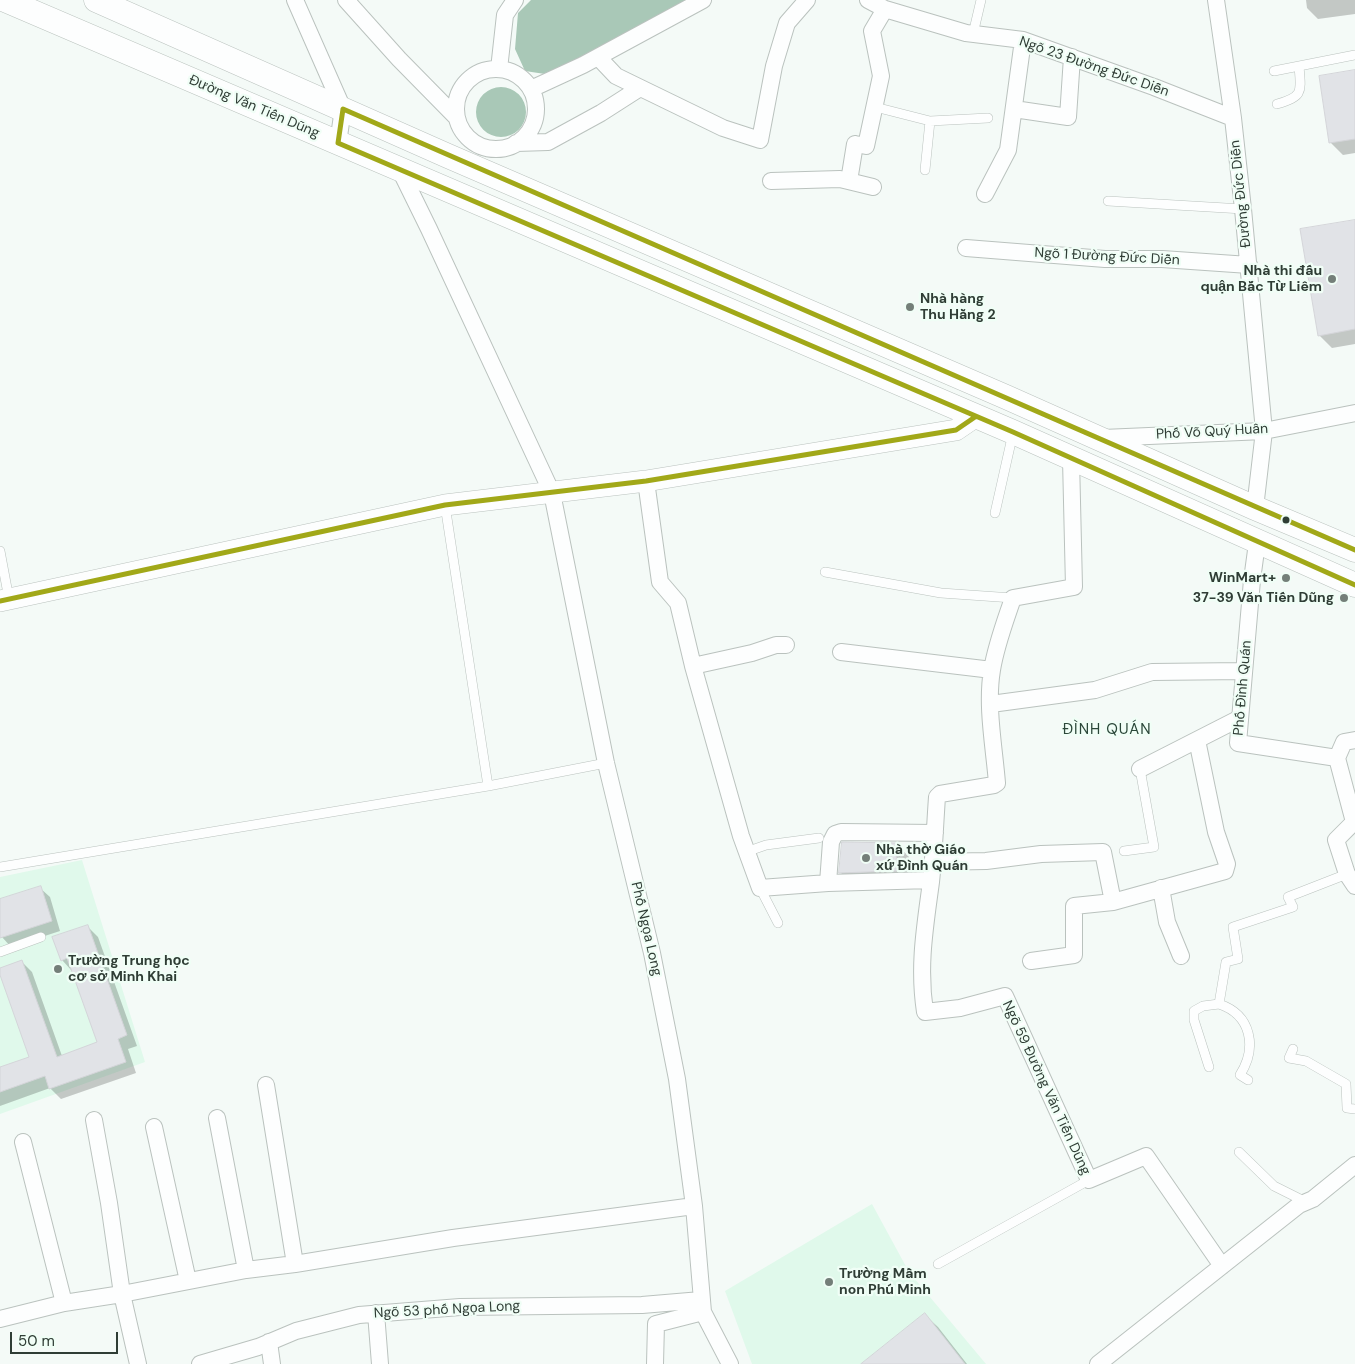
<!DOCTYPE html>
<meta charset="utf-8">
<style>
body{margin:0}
#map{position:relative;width:1355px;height:1364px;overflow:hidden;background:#f4faf7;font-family:"DM Sans",sans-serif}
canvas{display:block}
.scale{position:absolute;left:10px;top:1332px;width:108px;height:22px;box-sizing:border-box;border:2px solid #2f3d35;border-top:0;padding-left:6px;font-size:15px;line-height:18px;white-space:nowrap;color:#2f3d35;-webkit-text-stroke:4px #f0fef6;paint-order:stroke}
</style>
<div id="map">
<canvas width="1355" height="1364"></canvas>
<div class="scale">50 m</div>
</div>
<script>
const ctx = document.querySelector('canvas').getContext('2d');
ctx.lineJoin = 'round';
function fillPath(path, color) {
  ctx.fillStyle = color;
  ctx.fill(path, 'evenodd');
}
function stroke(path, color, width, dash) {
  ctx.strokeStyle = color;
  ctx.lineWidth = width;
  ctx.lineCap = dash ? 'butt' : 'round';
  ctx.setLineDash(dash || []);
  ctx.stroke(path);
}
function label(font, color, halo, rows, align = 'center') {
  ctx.font = font + ' "DM Sans",sans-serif';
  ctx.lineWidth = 4.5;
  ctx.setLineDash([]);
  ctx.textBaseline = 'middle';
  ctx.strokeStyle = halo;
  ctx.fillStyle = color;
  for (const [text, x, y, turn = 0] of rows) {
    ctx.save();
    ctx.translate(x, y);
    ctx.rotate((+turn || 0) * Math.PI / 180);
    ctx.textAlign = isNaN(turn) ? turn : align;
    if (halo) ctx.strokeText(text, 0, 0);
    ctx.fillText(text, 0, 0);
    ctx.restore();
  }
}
const built = new Path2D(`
 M82 860 145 1062 0 1114V877Z
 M872 1204 909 1272 986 1364H752L725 1291Z`);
const water = new Path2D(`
 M531 0H686L676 8 623 39 545 74 525 71 515 49 518 13Z
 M476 112a25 25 0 1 1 50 0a25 25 0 1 1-50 0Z`);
const shadow = new Path2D(`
 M1306 0H1355V14L1318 19 1307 8Z
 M1355 72V153L1343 155 1331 143Z
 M1355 221V344L1332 348 1319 335Z
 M897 844 909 857 908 883 853 885 840 872Z
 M40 888 50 897 60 931 11 947 2 937 0 932V901Z
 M87 926 98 937 137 1046 128 1049 136 1073 61 1099 50 1088 0 1106V1069L31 1057 0 969 21 961 32 972 62 1056 99 1043 72 971 62 960Z
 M925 1315 938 1327 967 1364H863Z`);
const building = new Path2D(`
 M1355 70V139L1329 143 1319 76Z
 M1355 220V329L1318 336 1300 229Z
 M842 842 897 843 896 871 839 873Z
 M41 886 52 921 0 938V899Z
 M88 925 127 1035 118 1039 126 1062 49 1089 45 1076 0 1092V1067L29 1057 0 975V968L22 960 57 1057 97 1042 67 958 61 961 52 937Z
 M925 1313 965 1364H861Z`);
const service = new Path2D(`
 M973 34 981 0
 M1274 71 1355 55
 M1277 104C1304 97 1301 91 1299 66
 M875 107 930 121 988 118
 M925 170 930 121
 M1108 201 1243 209
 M445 505 488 786
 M995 513 1013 433
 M0 551 9 599
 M825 572 941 593 1013 598
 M1124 851 1154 847 1140 769
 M746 852 766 845 819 838
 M0 867 488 786 606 763
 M760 888 778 923
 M0 952 41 937
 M1293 1049 1289 1058 1306 1061 1346 1084 1347 1108 1355 1109
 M1209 1067 1194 1020V1011L1203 1006 1219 1004
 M1248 1080 1240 1075C1257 1048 1252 1015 1219 1004L1226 962 1238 959 1233 927 1293 907 1288 897 1347 874
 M1239 1152 1274 1186 1306 1202
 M938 1264 1089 1180`);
const minor = new Path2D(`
 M295 0 343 109 338 143
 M346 0 399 59 457 118
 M868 0 885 9 966 33 1023 40 1154 87 1233 118
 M1216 0 1233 118 1243 209 1264 431 1255 508
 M598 57 616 76 723 128 760 140 774 66 787 23 807 0
 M499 69 505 15 515 0
 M456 109a40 40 0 1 1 80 0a40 40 0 1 1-80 0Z
 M531 89 583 65 703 0
 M1014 109 1068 117 1072 57
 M516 143 548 142 601 113 640 88
 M400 170 429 229 552 493 606 763 652 953 677 1079 694 1206 703 1312 730 1364
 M771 181 840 179 873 187
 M849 181 855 144 866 146 881 76 872 31 885 9
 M985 194 1008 150 1023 40
 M966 248 1105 259H1162L1249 265
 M1103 438 1264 431 1355 413
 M1071 459 1074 587 1013 598C1005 622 996 645 992 670 986 706 994 746 997 783L994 785 940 794 937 797C935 825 934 854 931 882 925 927 918 966 925 1012L960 1008 1005 996 1089 1180 1146 1156 1222 1266
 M646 481 660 582 678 603 693 666 741 836 760 888 828 883 931 880
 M1257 543 1252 580 1238 743 1337 758 1354 822 1336 840 1347 874 1355 886
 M841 652 992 670
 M693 666 752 653 776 645H786
 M991 704 1095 690 1152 672 1244 671
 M1337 758 1344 742 1355 740
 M1140 769 1240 718
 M932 862 986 861 1041 854 1103 852 1113 902 1074 906V955L1031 961
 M828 883 831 842 835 834 841 832 935 833
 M1161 888 1167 922 1181 956
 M1113 902 1225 871 1227 864 1216 832 1197 740
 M266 1085 295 1264
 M217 1118 246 1270
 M94 1120 109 1203 122 1294 138 1364
 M154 1127 188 1281
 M23 1142 64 1303
 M376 1313 380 1364
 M0 1319 64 1303 122 1294 246 1270 295 1264 453 1238 694 1206
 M269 1342 272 1364
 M200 1364 258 1347 296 1331 359 1315 460 1307 642 1305 701 1300
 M655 1364 656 1324 703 1312
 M1098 1364 1299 1205 1313 1199 1355 1165`);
const tertiary = new Path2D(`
 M0 601 445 505 646 481 956 430 975 417`);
const secondary = new Path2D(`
 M5 0 1013 432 1355 585
 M96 0 448 156 1006 397 1255 508 1355 550`);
const bus1 = new Path2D(`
 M1355 550 343 109 338 143 1013 432 1355 585
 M0 601 445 505 646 481 956 430 975 417`);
const markers = [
 [1332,279,5,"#747f79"],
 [910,307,5,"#747f79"],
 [1286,520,4.5,"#2f3d35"],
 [1286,578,5,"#747f79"],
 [1344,598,5,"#747f79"],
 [866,858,5,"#747f79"],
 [58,969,5,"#747f79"],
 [829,1282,5,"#747f79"]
];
const streetNames = [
 ["Ngõ 23 Đường Đức Diễn",1094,67,19],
 ["Đường Văn Tiến Dũng",254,107,23],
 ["Đường Đức Diễn",1241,194,-96],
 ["Ngõ 1 Đường Đức Diễn",1107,257,3],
 ["Phố Võ Quý Huân",1212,432,-3],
 ["Phố Đình Quán",1243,688,-85],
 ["Phố Ngọa Long",646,929,77],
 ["Ngõ 59 Đường Văn Tiến Dũng",1046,1088,65],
 ["Ngõ 53 phố Ngọa Long",447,1310,-3]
];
const poiNames = [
 ["Nhà thi đấu",1322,271,"right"],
 ["quận Bắc Từ Liêm",1322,287,"right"],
 ["Nhà hàng",920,299],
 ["Thu Hằng 2",920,315],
 ["WinMart+",1276,578,"right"],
 ["37-39 Văn Tiến Dũng",1334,598,"right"],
 ["Nhà thờ Giáo",876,850],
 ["xứ Đình Quán",876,866],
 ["Trường Trung học",68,961],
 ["cơ sở Minh Khai",68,977],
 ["Trường Mầm",839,1274],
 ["non Phú Minh",839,1290]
];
const neighbourhoodNames = [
 ["ĐÌNH QUÁN",1107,730]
];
fillPath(built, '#e0f9eb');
fillPath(water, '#a9c8b7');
fillPath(shadow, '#0003');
fillPath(building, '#e1e3e7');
stroke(building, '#d4d5d9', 1);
stroke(service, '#bac2be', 10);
stroke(minor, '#bac2be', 18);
stroke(tertiary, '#bac2be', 22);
stroke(secondary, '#bac2be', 25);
stroke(service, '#fdfefe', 9);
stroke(minor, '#fdfefe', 16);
stroke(tertiary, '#fdfefe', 21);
stroke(secondary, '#fdfefe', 24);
stroke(bus1, '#a1a818', 5);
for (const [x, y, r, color] of markers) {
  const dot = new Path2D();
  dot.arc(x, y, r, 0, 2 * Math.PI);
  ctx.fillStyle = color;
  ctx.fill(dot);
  stroke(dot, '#f0fef6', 2);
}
label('14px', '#2f3d35', '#f0fef6', streetNames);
label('bold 14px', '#2f3d35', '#f0fef6', poiNames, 'left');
ctx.letterSpacing = '1px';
label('15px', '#2b4739', '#f0fef6', neighbourhoodNames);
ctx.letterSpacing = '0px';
</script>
